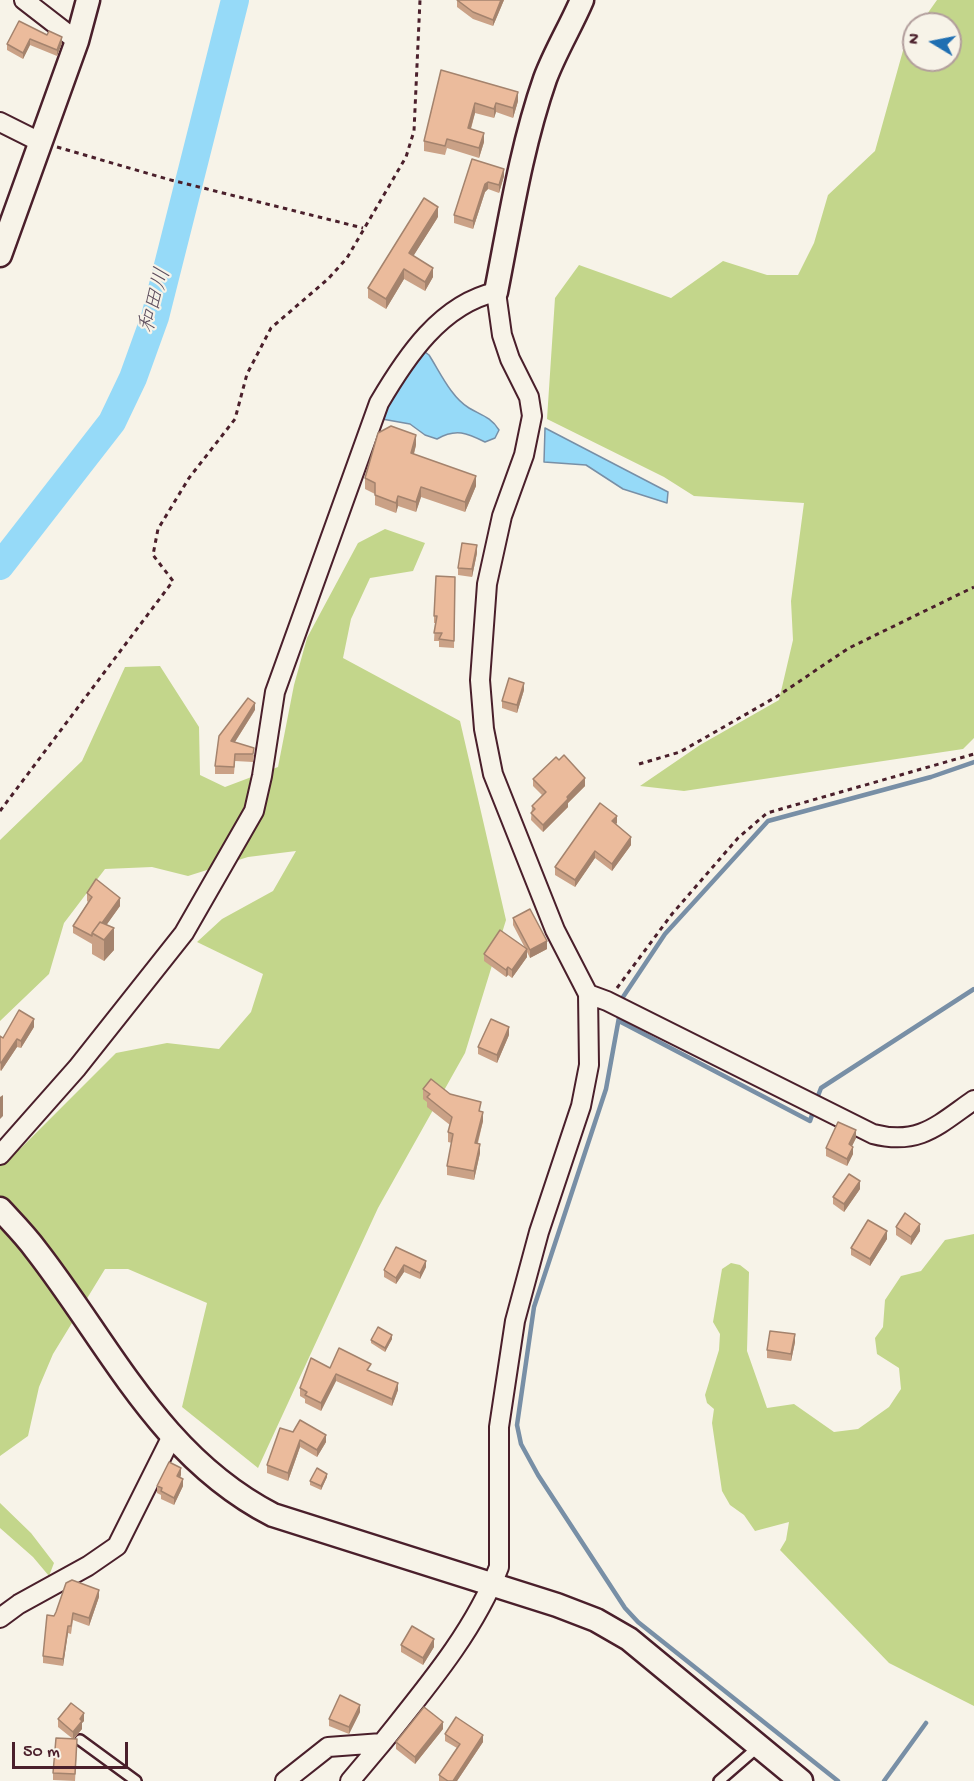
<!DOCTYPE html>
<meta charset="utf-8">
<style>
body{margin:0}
#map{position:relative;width:974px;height:1781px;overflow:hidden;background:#f7f3e8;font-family:"Gochi Hand",sans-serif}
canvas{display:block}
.north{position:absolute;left:902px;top:12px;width:60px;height:60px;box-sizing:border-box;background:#f7f3e8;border:2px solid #b29e9c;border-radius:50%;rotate:280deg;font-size:16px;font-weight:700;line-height:24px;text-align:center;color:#4a1f2b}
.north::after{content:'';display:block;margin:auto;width:21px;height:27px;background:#1f6fb2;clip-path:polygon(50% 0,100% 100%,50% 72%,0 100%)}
.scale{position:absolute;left:12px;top:1742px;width:116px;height:27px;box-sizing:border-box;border:3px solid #4a1f2b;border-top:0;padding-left:8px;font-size:18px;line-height:21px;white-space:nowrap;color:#4a1f2b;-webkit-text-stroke:4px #f7f3e8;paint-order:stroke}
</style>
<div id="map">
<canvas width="974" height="1781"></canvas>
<div class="north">N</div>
<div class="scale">50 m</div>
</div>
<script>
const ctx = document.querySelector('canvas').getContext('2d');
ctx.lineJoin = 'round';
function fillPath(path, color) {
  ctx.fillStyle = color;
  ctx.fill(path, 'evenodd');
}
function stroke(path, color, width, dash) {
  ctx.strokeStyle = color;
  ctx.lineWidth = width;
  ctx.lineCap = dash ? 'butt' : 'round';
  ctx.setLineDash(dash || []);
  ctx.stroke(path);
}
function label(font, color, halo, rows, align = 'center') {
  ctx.font = font + ' "Gochi Hand","Klee One",sans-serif';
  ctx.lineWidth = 4.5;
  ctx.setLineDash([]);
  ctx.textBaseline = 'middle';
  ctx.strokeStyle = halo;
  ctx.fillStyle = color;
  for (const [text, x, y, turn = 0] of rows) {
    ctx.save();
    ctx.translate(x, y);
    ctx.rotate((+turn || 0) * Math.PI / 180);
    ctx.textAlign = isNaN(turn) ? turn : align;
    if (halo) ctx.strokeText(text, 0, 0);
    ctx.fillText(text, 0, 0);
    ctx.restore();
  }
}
const green = new Path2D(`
 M937 0H974V738L963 749 684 791 640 786 700 745 779 700 793 640 791 601 804 503 694 496 664 477 547 419 555 298 579 265 671 298 723 261 767 275H798L814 243 828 195 875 151 904 47 914 33V60H950V24H920Z
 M385 529 425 543 413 571 370 578 351 619 343 658 460 721 506 920 465 1053 378 1208 258 1468 182 1407 207 1303 128 1269H105L53 1354 39 1387 28 1436 0 1456V1161L21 1148 116 1053 167 1043 219 1049 251 1012 263 974 197 942 222 919 273 891 296 851 248 857 188 876 152 867 105 869 64 923 49 974 0 1021V840L82 761 125 667 160 666 199 727 200 775 225 787 278 767 294 685 307 638 358 543Z
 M974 1234V1706L889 1663 780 1550 786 1540 789 1522 755 1531 744 1515 730 1505 722 1491 712 1423 714 1409 707 1403 705 1395 719 1350 720 1334 713 1322 722 1269 731 1263 740 1265 749 1272 747 1351 767 1408 794 1404 834 1432 858 1429 889 1407 901 1389 899 1368 877 1354 875 1338 883 1327 885 1300 901 1276 921 1271 945 1240Z
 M0 1503 31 1533 54 1563 49 1576 33 1557 0 1528Z`);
const water = new Path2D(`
 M425 352 429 355C440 372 451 397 469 408 481 415 491 417 499 430L495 438 485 442C467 433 456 428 437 439L425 435 410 424 382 419 398 387Z
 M545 428 668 492 667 503 623 489 586 465 544 462Z`);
const stream = new Path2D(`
 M621 1004 623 997 665 934 768 821 931 777 974 762
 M620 1012 606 1089 534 1307 517 1425 521 1444 538 1475 625 1608 638 1622 838 1781
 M619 1021 810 1121 814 1109
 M816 1101 821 1088 974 989
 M884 1781 926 1723`);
const river = new Path2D(`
 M0 566 112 422 133 378 155 317 235 0`);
const path = new Path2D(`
 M57 147 167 179 363 228
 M639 764 680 752 776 697 849 648 974 587
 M0 811 173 581 153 555 158 529 189 478 235 419 247 374 271 328 328 279 347 258 406 157 414 131 420 0
 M617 988 672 914 738 838 767 813 974 754`);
const service = new Path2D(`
 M80 1740 136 1781
 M719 1781 758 1747`);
const minor = new Path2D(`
 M24 0 77 41
 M0 122 40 142
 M588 994 607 1001 873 1134C919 1146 938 1125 974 1100
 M0 1155 77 1068 184 933 254 811 262 776 275 692 379 403C406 357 441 304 496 292L502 335 510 359 529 397 532 416 524 455 502 516 487 584 480 680 484 729 493 774 555 930 588 994 589 1065 581 1106 539 1232 515 1321 499 1427V1567C474 1632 425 1689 382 1743L328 1747 285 1781
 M0 1618 19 1604 88 1566 117 1546 172 1436
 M350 1781 382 1743`);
const tertiary = new Path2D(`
 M0 255 77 41 88 0
 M496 292C510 221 521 148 545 79 555 52 571 26 582 0
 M0 1209C12 1222 25 1235 36 1250 110 1345 160 1457 273 1515L557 1605 596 1620 629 1639 801 1781`);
const wall = new Path2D(`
 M457 0H504L493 26 473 19 457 7Z
 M19 21 62 43 57 56 30 45 23 59 7 50V44Z
 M441 70 518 101 513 118 496 112 494 118 475 113 471 129 484 142 479 158 447 148 445 155 424 151V141Z
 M472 159 504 176 499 193 488 189 485 192 473 229 454 223V215Z
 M438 217 413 256 433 277 425 291 404 279 386 309 368 298V288Z
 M416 445 414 454 476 486 465 512 421 497 416 512 398 506 396 513 375 505V494L365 489V478Z
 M477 553 472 577 458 575V568Z
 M455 577 454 648 439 647V641H434L435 623H434V616Z
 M524 690 517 713 502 708V701Z
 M255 710 235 742 254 755 253 762 235 761 234 774H215V766Z
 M533 779 585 786 568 803V807L543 832 531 820 532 806 542 795 533 786Z
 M617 823 616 824 631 845 612 871 595 858 575 887 555 875V867Z
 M87 893 120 906 106 925 114 950 104 961 92 954V944L73 933V926L88 902 87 901Z
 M513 918 547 949 530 958 527 952V957L512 978 508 975 506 977 484 961V954L525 948 513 925Z
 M34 1027 21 1048 17 1047 1 1071 0 1070V1036L3 1038Z
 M509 1035 497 1063 478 1054V1047Z
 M423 1089 450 1094 481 1112 483 1121 478 1143 480 1153 474 1180 447 1175V1166L452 1143 448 1142V1132L450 1125 427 1107V1102L423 1099Z
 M856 1138 852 1146 853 1154 847 1166 826 1156V1148Z
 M860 1189 844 1212 833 1204V1197Z
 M896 1227 920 1231 911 1245 896 1235Z
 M887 1239 870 1266 851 1255V1248Z
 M396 1247 426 1267 420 1279 404 1272 396 1284 384 1277V1270Z
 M392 1339 385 1352 371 1343V1340Z
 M795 1342 791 1361 767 1358V1350Z
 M330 1368 370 1372 398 1390 392 1406 336 1381 321 1411 305 1403V1399L300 1396V1388Z
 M280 1428 326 1442 317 1457 300 1447 288 1481 267 1473V1465Z
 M181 1475 180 1478 183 1486 174 1505 161 1499V1495L157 1493V1486Z
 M327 1477 321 1490 310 1485V1481Z
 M99 1597 89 1626 73 1620 71 1634 68 1633 63 1666 43 1663V1656L54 1616Z
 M401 1645 434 1647 423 1665 401 1652Z
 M360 1712 349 1734 329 1726V1719Z
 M58 1719 84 1721 82 1723V1729L74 1739 77 1747 75 1781 53 1780V1773L73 1739 58 1727Z
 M443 1729 415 1764 396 1749V1742Z
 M445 1734 483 1742 457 1781H439V1775L457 1748 445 1741Z`);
const shadedWall = new Path2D(`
 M501 0H504L493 26V20Z
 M62 37V43L57 56V50Z
 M30 39V45L23 59V53Z
 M518 92V101L513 118V108Z
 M475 103V113L468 138V128Z
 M496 103V112L494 118V109Z
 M484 133V142L479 158V148Z
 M504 169V176L499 193V185Z
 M488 182V189L485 192 473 229V221L485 184Z
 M438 207V217L409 263V253Z
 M433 268V277L425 291V282Z
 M404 269V279L386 309V299Z
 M416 435V445L411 464V453Z
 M476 476V486L465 512V502Z
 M421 487V497L416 512V502Z
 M398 496V506L396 513V503Z
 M477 545V553L472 577V569Z
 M524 683V690L517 713V705Z
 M255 703V710L231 748V741Z
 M585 778V786L568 803V807L543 832V825L567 797Z
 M617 816V823L612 829V821Z
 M631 837V845L612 871V864Z
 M595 851V858L575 887V880Z
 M120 898V906L98 937 94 935Z
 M114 928V950L104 961V940Z
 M547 941V949L530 958V950Z
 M527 949V957L512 978V970Z
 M508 967V975L506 977V970Z
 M34 1019V1027L21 1048V1041Z
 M509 1027V1035L497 1063V1055Z
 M17 1039V1047L1 1071V1063Z
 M3 1095V1116L0 1119V1097Z
 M483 1112V1121L475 1152V1143Z
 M856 1130V1138L849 1152V1144Z
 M480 1144V1153L474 1180V1171Z
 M853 1147V1154L847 1166V1159Z
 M860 1181V1189L844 1212V1204Z
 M920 1224V1231L911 1245V1237Z
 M887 1231V1239L870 1266V1259Z
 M426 1261V1267L420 1279V1273Z
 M404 1265V1272L396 1284V1278Z
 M795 1334V1342L791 1361V1354Z
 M392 1335V1339L385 1352V1348Z
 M336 1374V1381L321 1411V1403Z
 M398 1383V1390L392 1406V1399Z
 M326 1435V1442L317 1457V1450Z
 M300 1440V1447L288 1481V1473Z
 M181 1468V1475L177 1484V1476Z
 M327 1474V1477L321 1490V1486Z
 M183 1479V1486L174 1505V1498Z
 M99 1590V1597L89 1626V1618Z
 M68 1626V1633L63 1666V1659Z
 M434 1639V1647L423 1665V1658Z
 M360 1705V1712L349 1734V1727Z
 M84 1713V1721L82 1723V1729L73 1739V1732L80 1719Z
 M443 1722V1729L415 1764V1757Z
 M483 1735V1742L457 1781H453Z`);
const building = new Path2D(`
 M457 0H501L493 20 473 12Z
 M19 21 47 35 49 31 62 37 57 50 30 39 23 53 7 44Z
 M441 70 518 92 513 108 496 103 494 109 475 103 468 128 484 133 479 148 447 139 445 146 424 141Z
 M472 159 504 169 499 185 488 182 485 184 473 221 454 215Z
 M424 198 438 207 409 253 433 268 425 282 404 269 386 299 368 288Z
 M391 426 416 435 411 453 476 476 465 502 421 487 416 502 398 496 396 503 375 495V483L365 478 378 433Z
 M462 543 477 545 472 569 458 568Z
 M436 576 455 577 454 641 439 639 442 633H434L437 616H434Z
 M509 678 524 683 517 705 502 701Z
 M248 698 255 703 231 741 254 748 253 754H235L234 767 215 766 219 736Z
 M564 755 585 778 567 797 568 799 543 825 531 813 535 809 532 806 546 792 533 779 556 757 559 760Z
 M600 803 617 816 612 821 631 837 612 864 595 851 575 880 555 867Z
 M96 879 120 898 102 923 100 922 92 933V936L73 926 92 897 87 893Z
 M530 909 547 941 530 950 513 918Z
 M100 922 114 928 104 940 92 933Z
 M500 930 527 949 512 970 508 967 506 970 484 954Z
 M19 1010 34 1019 21 1041 17 1039 1 1063 0 1062V1036L3 1038Z
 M491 1019 509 1027 497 1055 478 1047Z
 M431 1079 450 1094 481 1102 479 1111 483 1112 475 1143 480 1144 474 1171 447 1166 453 1134 448 1132 452 1117 427 1097 430 1094 423 1089Z
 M838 1122 856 1130 849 1144 853 1147 847 1159 826 1148Z
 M849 1174 860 1181 844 1204 833 1197Z
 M905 1213 920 1224 911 1237 896 1227Z
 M868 1220 887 1231 870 1259 851 1248Z
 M396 1247 426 1261 420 1273 404 1265 396 1278 384 1270Z
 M378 1327 392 1335 385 1348 371 1340Z
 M770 1331 795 1334 791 1354 767 1350Z
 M339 1348 371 1364 367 1370 398 1383 392 1399 336 1374 321 1403 305 1395 307 1392 300 1388 311 1358 330 1368Z
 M300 1420 326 1435 317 1450 300 1440 288 1473 267 1465 280 1428 293 1432Z
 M169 1462 181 1468 177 1476 183 1479 174 1498 161 1491 162 1488 157 1486Z
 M317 1468 327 1474 321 1486 310 1481Z
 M72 1580 99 1590 89 1618 73 1613 71 1626H68L63 1659 43 1656 47 1615 54 1616 56 1612 66 1583Z
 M412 1626 434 1639 423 1658 401 1645Z
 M340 1695 360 1705 349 1727 329 1719Z
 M71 1703 84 1713 80 1719 82 1721 73 1732 58 1719Z
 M424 1707 443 1722 415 1757 396 1742Z
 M456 1717 483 1735 453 1781H448L439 1775 460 1744 445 1734Z
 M56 1738 77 1739 75 1774 53 1773Z`);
const waterNames = [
 ["和田川",157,301,-74]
];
fillPath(green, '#c3d68b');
fillPath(water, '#96daf8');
stroke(water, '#788fa6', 1.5);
stroke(stream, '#788fa6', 4.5);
stroke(river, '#96daf8', 28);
stroke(service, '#4a1f2b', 14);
stroke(minor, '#4a1f2b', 22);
stroke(tertiary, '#4a1f2b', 27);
stroke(path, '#4a1f2b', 3, [4.5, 4.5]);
stroke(service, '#f7f3e8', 9);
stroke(minor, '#f7f3e8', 18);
stroke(tertiary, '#f7f3e8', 22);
fillPath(wall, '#caa186');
fillPath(shadedWall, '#a4836d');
fillPath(building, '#ebbb9c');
stroke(building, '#a4836d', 1.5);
label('italic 22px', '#5d4e5e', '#f7f3e8', waterNames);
</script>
